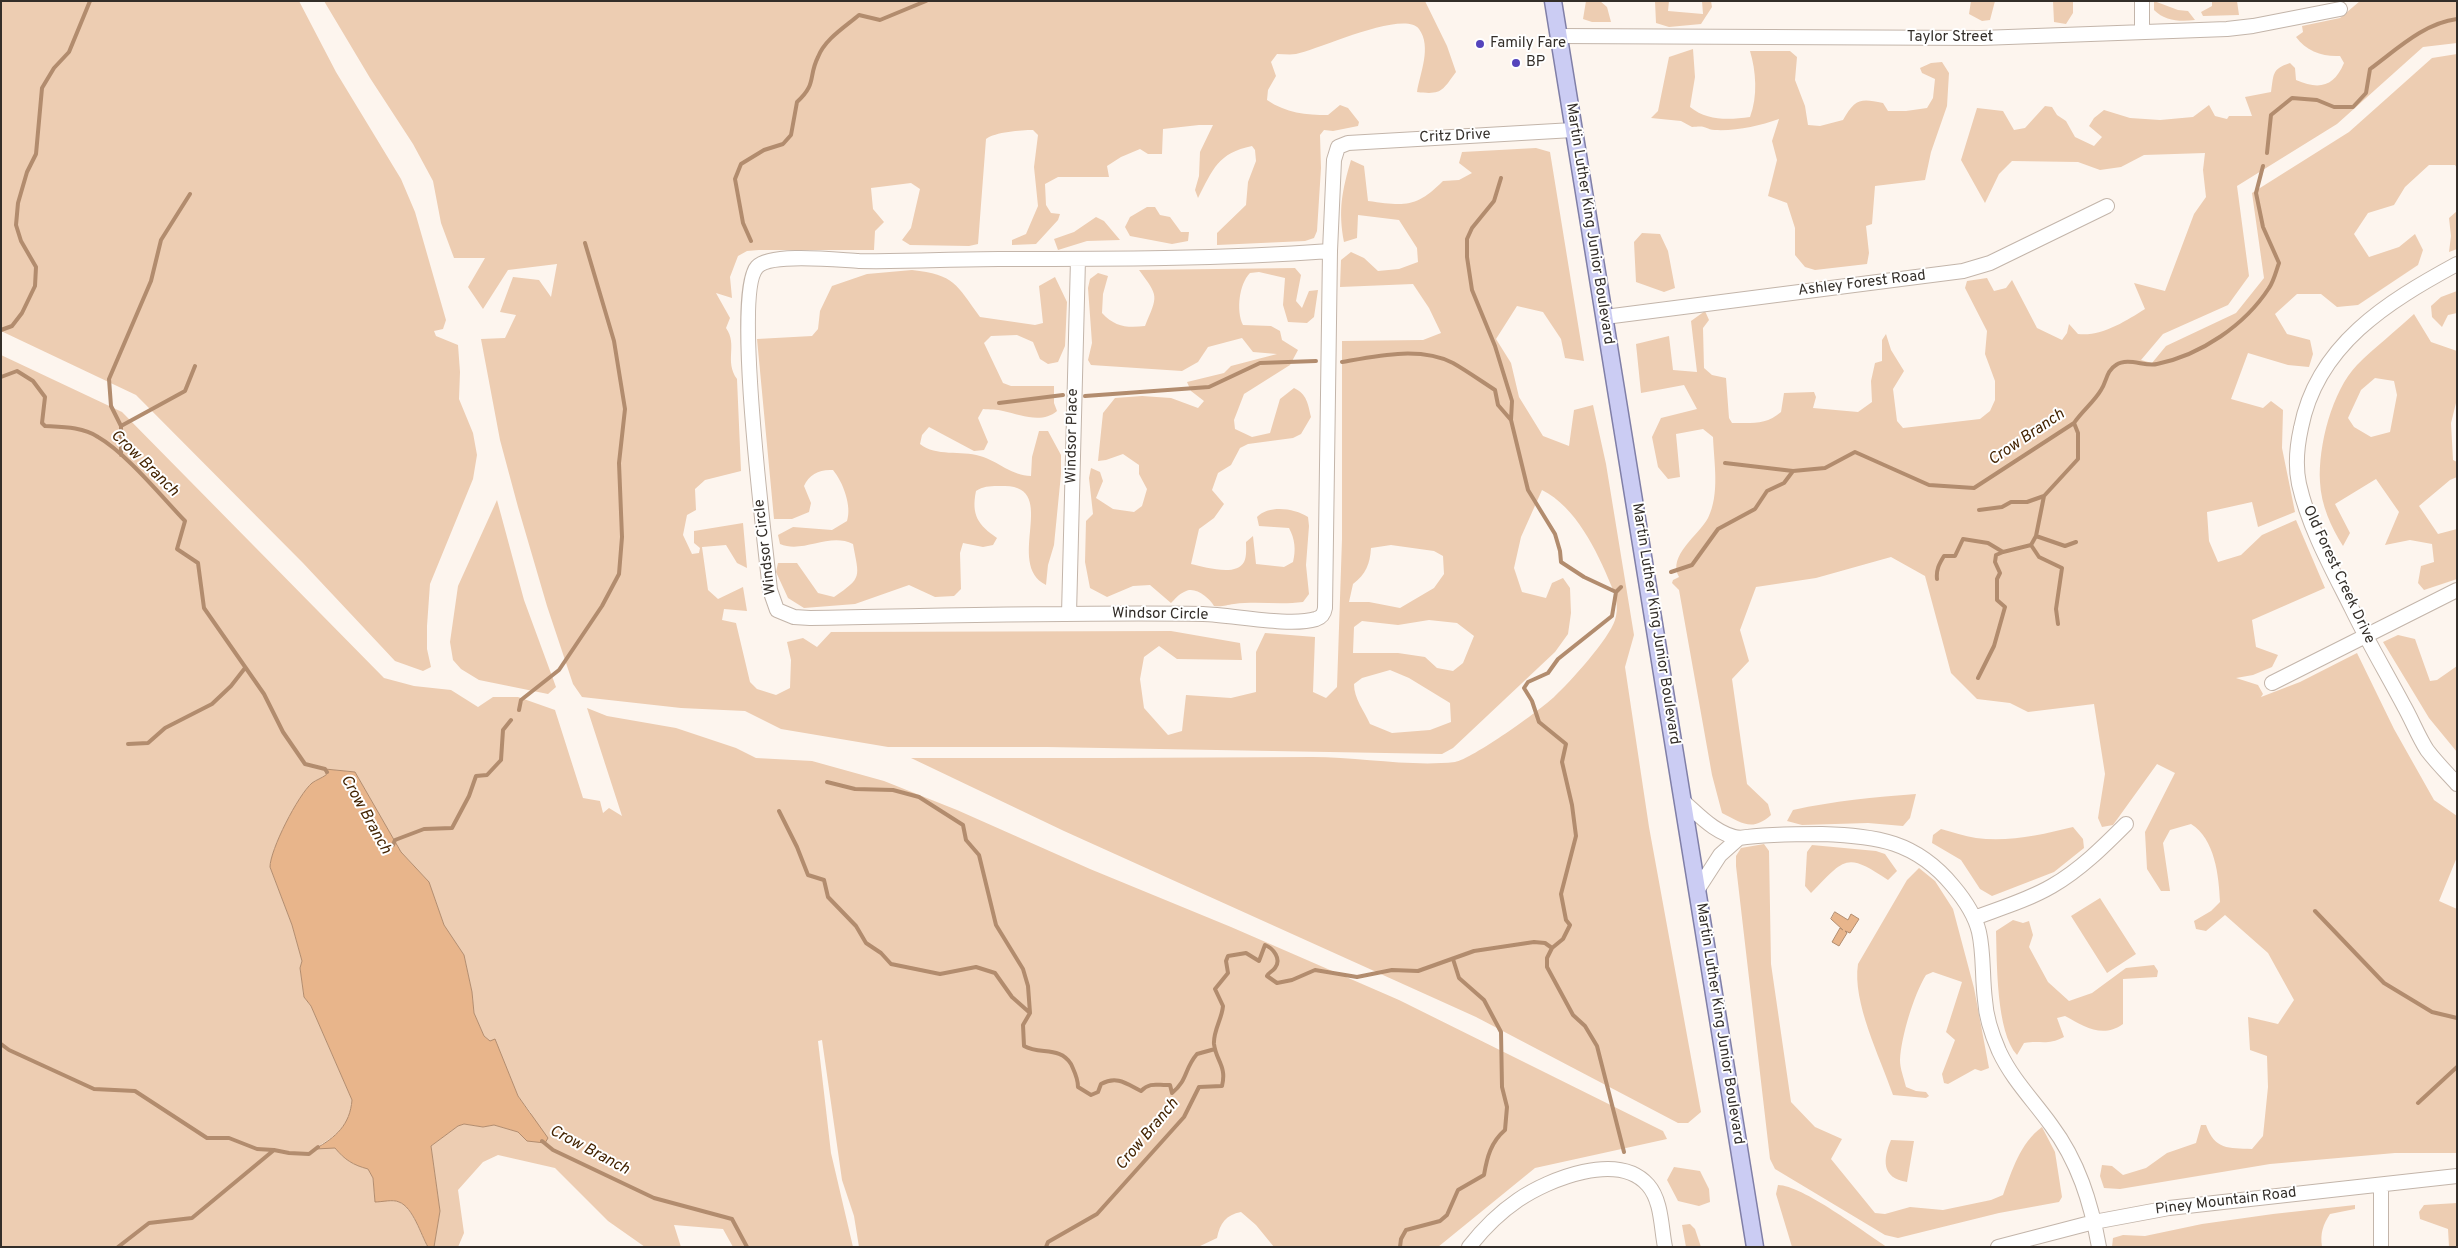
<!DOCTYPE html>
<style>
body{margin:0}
#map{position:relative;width:2458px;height:1248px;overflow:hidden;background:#fdf5ee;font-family:Overpass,sans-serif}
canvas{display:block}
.frame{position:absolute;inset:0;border:2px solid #332e29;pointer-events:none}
</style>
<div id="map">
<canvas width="2458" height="1248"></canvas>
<div class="frame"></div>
</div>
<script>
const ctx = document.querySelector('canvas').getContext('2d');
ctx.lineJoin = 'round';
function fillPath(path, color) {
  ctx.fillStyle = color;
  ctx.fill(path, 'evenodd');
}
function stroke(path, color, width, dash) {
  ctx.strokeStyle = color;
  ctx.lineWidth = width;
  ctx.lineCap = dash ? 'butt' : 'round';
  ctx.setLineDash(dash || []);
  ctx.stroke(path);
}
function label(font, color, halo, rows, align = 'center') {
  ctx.font = font + ' Overpass,sans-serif';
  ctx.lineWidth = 4;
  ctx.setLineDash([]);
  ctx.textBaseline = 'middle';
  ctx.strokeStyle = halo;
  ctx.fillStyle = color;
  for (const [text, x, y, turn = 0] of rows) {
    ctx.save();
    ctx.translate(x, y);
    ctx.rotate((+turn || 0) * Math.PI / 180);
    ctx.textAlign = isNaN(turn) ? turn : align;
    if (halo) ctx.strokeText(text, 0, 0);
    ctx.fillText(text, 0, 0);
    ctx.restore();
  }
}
const green = new Path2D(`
 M1 1H299L336 72 401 179 415 212 446 320 443 329 434 331 436 336 458 345 460 372 459 399 473 433 477 455 473 479 430 584 427 626V649L431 667 423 671 395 661 303 563 136 395 1 331Z
 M324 1H1425L1447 46 1456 72C1442 91 1442 95 1417 92 1420 73 1432 47 1419 29 1404 9 1318 50 1296 54 1290 55 1283 54 1277 54L1271 62 1276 76 1268 90 1267 100C1286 113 1306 115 1328 115L1340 105 1348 108 1359 122 1358 126 1333 131 1324 130 1320 135 1321 168 1317 231 1314 238 1305 241 1217 245V233L1246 205 1248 182 1256 161 1255 150 1252 146C1218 153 1213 169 1198 198L1195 190 1199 176 1200 152 1213 125H1199L1163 129 1162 154H1148L1140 149 1121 157 1107 166 1109 177H1058L1045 184 1046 205 1051 213 1060 214 1058 220 1036 244 1012 245V240L1026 234 1038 206 1034 167 1038 135 1033 130C1021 130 995 132 986 139L978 244 969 246 910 245 902 240 911 228 920 189 911 183 871 188 873 209 884 222 875 231 874 250H759L747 251 738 256 730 277 732 298 716 293 730 318 726 328C738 345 724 361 737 379L741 471 705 480 695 489 696 510 687 515 683 535 692 554 699 553 700 548 694 543V531L743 523 747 568 737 563 726 545 702 547 708 590 718 599 743 587 747 611 724 609 722 620 736 623 750 682 757 689 776 695 790 688 791 660 787 642 803 638 817 647 831 632 1171 631 1240 643 1242 660 1177 659 1159 646 1144 657 1140 679 1144 708 1168 735 1182 731 1186 695 1231 698 1256 692V652L1265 633 1315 637 1313 692 1326 698 1337 687 1342 539V341L1423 340 1441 333 1429 308 1413 284 1340 287 1341 260 1351 252 1364 258 1378 271 1399 269 1418 262 1417 248 1399 220 1358 215 1357 238 1344 242C1338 210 1342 191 1351 160L1364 166 1368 201C1405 206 1416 208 1443 181L1459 180 1472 173 1459 163 1462 152 1536 148 1550 152 1584 361 1565 358 1561 339 1543 312 1517 306 1496 339 1511 363 1519 397 1543 436 1569 446 1574 410 1593 405 1606 464 1634 635 1625 667 1649 827 1701 1112 1688 1123H1678L1476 1017 1064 831 911 758C1044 758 1178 758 1312 757 1359 757 1410 767 1455 762 1472 759 1541 710 1555 696 1570 682 1609 639 1615 620 1619 608 1616 596 1611 585 1597 551 1576 507 1542 490L1521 537 1514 568 1522 592 1546 598 1552 583 1563 578 1570 588 1571 613 1568 634 1555 652 1453 748 1442 754 1047 747H888L781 729 745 711 681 708 582 697 573 684 547 606 518 507 500 440 481 339 505 338 516 315 500 312 513 277 539 280 551 297 557 264 508 270 483 309 468 287 485 258H454L441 223 433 181 413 144 370 78ZM1391 545 1434 551 1443 556 1444 574 1434 588 1400 608 1369 602H1349L1353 584C1366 574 1370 564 1371 548ZM1429 620 1457 623 1474 636 1463 663 1453 671 1437 668 1425 657 1398 653H1353L1354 627 1362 621 1398 625ZM1390 670 1409 678 1450 703 1451 722 1430 730 1392 733 1370 724C1364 710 1354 699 1354 684L1362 678Z
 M1586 1H1600L1607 7 1611 22H1592L1583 19Z
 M1655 1H1669L1668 11 1703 14 1702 1H1711L1712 7 1701 24 1669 27 1656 23Z
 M1971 1H1995L1990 20 1982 21 1969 14Z
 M2053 1H2073V13L2066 24 2054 22Z
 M2154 1 2178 10 2188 11 2195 20C2180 22 2165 21 2154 10Z
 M2212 1H2237L2239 15 2203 16 2201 12 2212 6Z
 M2360 1H2457V43L2423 47 2337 124 2237 186 2249 276 2228 305 2163 334 2141 360 2152 363 2166 346 2236 313 2264 278 2252 193 2349 132 2432 58 2457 54V168L2455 165H2429L2405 187 2394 205 2368 213 2354 234 2369 257 2399 247 2415 234 2423 250 2418 265 2358 305 2337 307 2321 294H2297L2275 314 2287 334 2310 340 2313 354 2309 367 2288 365 2248 353 2231 399 2263 408 2271 401 2283 410 2282 448 2295 512 2258 527 2252 502 2207 512 2209 541 2218 562 2241 555 2262 535 2296 520 2325 588 2252 620 2256 647 2278 655 2272 667 2253 675 2236 678 2258 685 2263 694 2261 697 2300 682 2357 653 2394 729 2434 800 2457 816V857L2439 901 2457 909V1153H2395L2270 1164 2120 1189 2104 1188 2100 1176 2102 1165 2112 1166 2123 1175 2146 1168 2167 1153 2196 1143 2201 1125H2206C2215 1150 2228 1148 2252 1149L2263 1136 2268 1087 2267 1056 2250 1050 2248 1017 2278 1024 2294 1000 2268 953 2225 915 2206 931 2196 929 2194 921 2211 911 2220 902C2219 876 2215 839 2191 824L2170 830 2163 843 2170 891H2161L2147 869 2145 832 2175 773 2157 764 2113 825 2102 827 2098 818 2105 774 2094 704 2028 712 2010 703 1977 699 1951 673 1925 576 1891 557 1816 578 1756 587 1740 630 1749 661 1732 679 1747 784 1768 804 1771 815C1752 832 1742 823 1722 813L1712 775 1679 590 1672 583 1673 580 1679 577C1667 556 1699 535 1708 518 1720 494 1714 463 1713 437L1703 429 1676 434 1680 477 1668 479 1658 467 1652 437 1661 418 1697 409 1684 385 1641 393 1636 344 1669 336 1673 370 1697 372 1691 321 1705 311 1709 320 1703 328 1704 368 1712 375 1726 378 1729 418 1732 423C1752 423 1766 425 1781 412L1784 393 1814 392 1816 397 1813 408 1858 412 1872 402 1871 381 1875 363 1882 361V340L1886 334 1891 350 1904 371 1893 389 1897 421 1903 428 1980 419 1990 411 1995 400V381L1985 354 1987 331 1965 288 1967 281 1987 278 1994 291 2006 288 2012 280 2037 328 2062 340 2067 333 2069 324 2078 334C2101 337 2126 321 2145 309L2134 283 2165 291 2194 214 2206 197 2203 170 2205 153 2144 155 2121 167 2100 170 2078 162 2012 161 1999 174 1985 203 1961 160 1977 108 2003 111 2014 130 2025 128 2045 106 2052 107 2057 115 2066 121 2075 137 2094 146 2102 137 2089 126 2094 118 2104 110 2130 118 2160 120 2193 117 2209 105 2215 116 2227 119 2229 116H2252L2245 97 2271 92C2274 75 2271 69 2290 63L2295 68 2296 80C2319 90 2334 87 2344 63L2340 56C2323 57 2306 51 2296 37L2303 32 2302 26 2340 18Z
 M1693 49 1695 77 1690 107C1707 121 1729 120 1750 117 1758 96 1756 71 1750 51H1790L1797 57 1795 80 1805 106 1808 125 1820 126 1843 120C1855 99 1860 98 1883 103L1888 111H1906L1927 108 1933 98 1935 79 1922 73 1920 68 1931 63 1942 62 1949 73 1947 106 1931 152 1925 180 1875 186 1872 224 1866 226 1869 253 1867 264 1815 270 1805 267 1795 255V228L1787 203 1768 196 1777 160 1772 141 1779 119C1759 126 1737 131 1715 130 1704 129 1708 125 1692 127L1681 121 1651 118 1658 111 1669 57Z
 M1147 207H1155L1160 215 1170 217 1181 232H1189L1188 241 1172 244 1130 236 1125 227 1130 217Z
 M2457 211V249L2449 252 2451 236 2449 218Z
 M1096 217 1104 221 1120 240 1087 241 1058 250 1054 239 1074 232Z
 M1642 233 1660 234 1668 251 1675 288 1664 292 1636 282 1634 242Z
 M1295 268 1301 275 1296 301 1302 308 1309 291 1318 290 1314 317 1307 323 1288 322 1283 305 1285 278 1259 272 1250 273C1239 284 1236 311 1243 325L1271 326 1280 331 1282 340 1298 350 1290 365 1244 394 1234 420 1235 429 1252 437 1270 433 1280 399 1294 388C1307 394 1308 404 1311 417L1301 434 1293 438 1248 444 1240 448 1231 465 1218 473 1212 490 1224 504 1214 518 1199 529 1191 564C1205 567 1236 577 1244 562 1247 556 1246 548 1246 542L1253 536 1256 564 1284 567 1293 562C1296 550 1295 539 1289 528L1259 526 1257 517C1269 505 1294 508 1308 517L1309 526 1306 565 1309 594 1303 602C1280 605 1257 601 1234 604 1226 605 1223 607 1214 606 1209 597 1194 585 1184 592 1179 594 1175 599 1171 603L1150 585 1133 586 1107 597 1090 588 1085 562 1086 521 1093 514 1089 478 1091 468 1100 472 1103 481 1096 498 1113 509 1134 512 1142 506 1147 489 1139 474V465L1123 454 1106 460 1098 461 1103 413 1115 398 1142 396 1171 398 1198 408 1204 401 1191 391 1187 382 1224 373 1231 366 1277 354 1253 352 1242 338 1208 347 1198 362 1182 371 1091 365 1088 360 1092 343 1088 288 1090 279 1098 273 1108 276 1103 294 1102 313C1115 327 1127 328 1145 326 1158 295 1159 297 1139 270Z
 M912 270C955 275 956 284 980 317L1035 325 1043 323 1039 286 1055 277 1067 302 1065 346 1058 362 1048 364 1040 359 1033 342 1017 335 991 336 984 343 1003 383 1011 386H1054V403L1057 411C1042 424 1021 415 1003 411 997 409 990 410 983 409L978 418 988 442 984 450 974 451 929 427 922 435 920 444C936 457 961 450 980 456 998 461 1012 476 1031 476L1032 457 1039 431H1048L1061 455V474L1054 545 1048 565 1046 585C1004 564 1060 487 1005 486 994 486 985 485 976 491 971 515 978 525 997 538L993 545 983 547 963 543 960 553 961 589 954 596 935 597 909 585 855 604 804 608 788 598 776 572 778 563H797L818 593 834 597C863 577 859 578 853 544 829 532 803 554 780 544L778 535 793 527 832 530 847 521C852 506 843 482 833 470 820 469 809 474 804 486L811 503 809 512 792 519H774L757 339 812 336 818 329 820 311 832 286 867 274Z
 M2457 291V313L2448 315 2442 327 2432 317 2431 306 2441 297Z
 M2414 314 2431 342 2457 351V399L2451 423 2453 460 2457 462V477L2450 480 2419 506 2438 534 2457 529V579L2424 590 2418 583 2421 566 2434 562 2432 544 2410 540 2385 545 2399 512 2376 479 2335 504 2350 533 2343 546C2331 527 2321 505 2320 482 2318 446 2332 391 2357 365 2375 347 2396 331 2414 314ZM2375 378 2394 381 2397 395 2390 432 2371 437 2354 427 2348 418 2361 390Z
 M1 355 122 412 384 678 414 686 451 690 478 707 493 697H518L555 710 583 798 600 801 603 813 609 808 622 816 587 708 607 716 676 728 736 748 756 758 812 761 884 781 957 810 1090 869 1231 927 1399 1000 1663 1131 1667 1139 1535 1168 1438 1247H1274L1256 1225 1241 1212C1226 1215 1220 1223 1217 1238L1198 1247H859L854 1216 842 1180 822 1040 818 1041 831 1153 853 1247H733L723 1229 674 1225 681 1247H645L608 1221 555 1168 498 1155 483 1162 458 1190 464 1233 458 1247H434L440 1211 431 1146 458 1126 464 1124 483 1127 494 1125 518 1132 527 1141H533L531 1113 518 1096 495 1040 490 1041 484 1036 474 1013 472 992 464 955 444 925 429 882 401 852 355 772 325 769 326 775C322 778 316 780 312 783 299 794 270 850 270 867L292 925 302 961 300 968 304 997 311 1006 352 1100C350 1127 336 1135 316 1148H335C345 1160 353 1165 368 1169L373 1178 375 1202C382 1201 393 1199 399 1202 413 1208 421 1235 428 1247H1Z
 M497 500 524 600 556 687 548 694 479 680 461 669 453 660 450 642 458 586Z
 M2398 635 2415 639 2430 681 2437 680 2457 666V752L2429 718 2383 642Z
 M1916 794 1910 818 1903 826 1868 823 1802 825 1787 821 1793 810C1833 801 1875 797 1916 794Z
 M2073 827 2083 839 2084 848 2054 872 1992 896 1980 889 1961 860 1932 843 1933 835 1941 829C1953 832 1964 836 1976 838 2009 842 2041 835 2073 827Z
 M1764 844 1769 851 1771 964 1791 1102 1815 1127 1842 1139 1831 1159 1875 1213 1885 1214 1910 1207 1943 1210 1991 1200 2003 1195C2012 1171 2020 1143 2042 1127L2055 1152 2062 1197 2059 1202 1999 1213 1898 1238 1885 1235 1775 1169 1770 1159 1736 866V856L1741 848Z
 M1812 845 1876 851 1885 854 1897 871 1888 880C1845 851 1845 859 1811 893L1805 886 1807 852Z
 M1919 868 1935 881 1953 909 1974 988 1989 1068 1981 1071 1975 1069 1948 1084 1944 1083 1942 1074 1955 1040 1946 1032 1962 982 1933 972 1926 975C1914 994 1901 1037 1900 1060 1900 1069 1904 1078 1906 1087L1916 1091 1926 1092 1929 1096 1926 1098 1893 1095C1880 1057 1852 1002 1858 964L1907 880Z
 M2100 898 2136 954 2107 973 2071 916Z
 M2013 920 2023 923 2029 921 2033 935 2029 947 2048 982 2069 1001 2092 993 2126 968 2154 965 2158 971 2157 977 2123 979V1024C2102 1039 2084 1026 2065 1016L2057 1018 2064 1037C2046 1046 2042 1040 2024 1043L2017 1055C1996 1032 1997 962 1996 931Z
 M1891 1140 1914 1141 1907 1182C1881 1178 1883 1159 1891 1140Z
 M1674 1167 1700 1171 1709 1189 1710 1202 1699 1206 1678 1201 1667 1180Z
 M1778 1185C1802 1185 1864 1232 1887 1247H1792L1776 1194Z
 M2457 1203V1247H2449L2448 1229 2420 1219 2419 1212 2424 1205Z
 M2355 1205V1209L2330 1214C2323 1225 2320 1233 2322 1247H2112L2113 1238 2123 1235 2145 1236 2202 1224 2273 1214Z
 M1690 1224 1695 1229 1701 1247H1686L1682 1225Z`);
const water = new Path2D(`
 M325 769 355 772 401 852 429 882 444 925 464 955 472 992 474 1013 484 1036 490 1041 495 1039 518 1096 548 1138 545 1143 527 1141 518 1132 494 1125 483 1127 464 1124 458 1126 431 1146 440 1211 434 1247H428C421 1235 413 1207 399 1202 393 1199 382 1202 375 1202L373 1178 368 1169C353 1165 345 1160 335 1148L315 1149C336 1137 350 1125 352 1100L311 1006 304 997 300 968 302 961 292 925 270 867C270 850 298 795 312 783 316 780 322 778 326 775Z
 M1835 912 1848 920 1851 914 1859 919 1850 933 1845 931 1847 933 1839 946 1832 942 1840 928 1843 930 1831 919Z`);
const stream = new Path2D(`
 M2267 153 2271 115 2292 98 2317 100 2334 107H2353L2366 93 2370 69C2396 50 2424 23 2457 19
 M1501 178 1494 201 1472 228 1467 239V257L1472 290 1495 346 1512 401 1511 420
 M751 241 743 223 735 179 741 164 764 150 783 144 791 135 797 102C817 84 808 77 818 57 825 39 845 27 859 15L880 20 926 1
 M1 330 12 326 22 313 35 286 36 267 21 241 16 225 18 203 27 172 36 154 42 88 54 68 69 52 90 1
 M1342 362C1376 356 1420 346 1453 363 1467 371 1481 381 1495 390L1498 405 1511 420 1528 490 1555 534 1560 551 1561 562 1584 577 1616 592
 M1 377 17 371 33 381 45 397 42 423 45 426C63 427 83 427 98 437 126 453 161 496 185 521L177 549 198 563 204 608 264 694 283 732 305 764 325 769 327 772
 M1085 396 1209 387 1260 363 1316 361
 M999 403 1063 395
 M121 426 111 406 109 379 151 281 161 240 190 194
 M121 455V426L185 391 195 366
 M1725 463 1793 471
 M2044 496 2036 536 2031 545 2039 557 2062 568 2056 609 2058 624
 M1979 510 2002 507 2011 502H2027L2044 496 2078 459V433L2074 423
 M2036 536 2065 546 2076 542
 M1671 572 1692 565 1718 529 1755 509 1767 491 1784 483 1793 471 1825 468 1855 452 1929 485 1974 488 2074 423C2082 411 2094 402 2101 390 2107 381 2106 371 2116 365 2128 357 2145 367 2157 364 2201 355 2245 325 2269 288 2274 281 2276 271 2279 263L2263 227 2256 193 2263 166
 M1937 579C1936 570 1939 564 1944 556H1955L1963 539 1988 543 2003 552 2031 545
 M1978 678 1994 646 2005 607 1997 600V579L2000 573 1995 562 1996 555 2003 552
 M519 710 521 700 559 670 602 606 619 574 622 537 619 463 625 409 614 341 585 243
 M128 744 148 743 165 728 212 704 231 686 245 668
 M827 782 855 789 893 790 919 797 963 825 966 840 979 855 996 925 1023 969 1028 986 1030 1013
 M779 811 797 847 808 875 824 880 828 897 856 926 866 943 881 953 891 964 940 974 976 967 995 973 1012 997 1030 1013 1023 1025 1024 1046C1040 1055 1060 1046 1071 1064 1075 1073 1078 1078 1078 1087L1091 1095 1098 1092 1101 1084C1117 1075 1127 1084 1141 1091 1151 1081 1158 1086 1170 1085L1172 1093C1188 1080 1184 1069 1197 1054L1215 1049
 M393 845 395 840 424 829 452 828 469 796 476 776 487 775 501 760 503 730 511 720
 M2315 911 2384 983 2432 1012 2457 1018
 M1552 948 1547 958V967L1573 1015 1585 1026 1597 1046 1624 1152
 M1 1044 9 1050 94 1089 135 1091 207 1138H229L257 1149 274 1150 289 1153 309 1154 318 1147
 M2418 1103 2457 1067
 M542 1141 553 1150 654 1198 732 1219 747 1247
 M118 1247 149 1223 192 1218 274 1150
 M1046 1247 1048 1242 1097 1214 1184 1117 1199 1087 1222 1086C1227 1066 1216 1061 1214 1044 1213 1031 1222 1019 1223 1006L1215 989 1228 973 1226 961 1228 956 1246 953 1259 961 1265 945C1273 948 1282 959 1275 968 1272 972 1269 972 1267 976L1277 983 1292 980 1315 970 1357 977 1392 970 1418 971 1474 951 1534 942 1545 943 1552 948 1563 939 1570 925 1566 920 1561 894 1576 836 1572 805 1562 762 1566 744 1539 722 1532 701 1524 688 1528 682 1548 673 1558 659 1612 616 1616 592 1621 587
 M1400 1247 1401 1239 1406 1230 1440 1221 1447 1215 1458 1190 1484 1175C1487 1157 1491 1142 1505 1130L1507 1107 1502 1087 1501 1032 1484 1000 1459 978 1453 959`);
const minor = new Path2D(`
 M2142 1V31
 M1558 36 1981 38 2227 29 2253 26 2340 9
 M1330 251C1220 259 1110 259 999 259 953 259 906 262 859 261 838 260 771 252 757 267 733 293 765 542 770 590L777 610 794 617 810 618C941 616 1072 612 1203 614 1233 615 1290 627 1316 619 1322 617 1324 614 1325 608L1330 251 1334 160 1338 147 1348 143 1573 130
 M2457 264C2387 302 2317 345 2301 428 2297 446 2295 465 2299 484 2309 528 2332 569 2352 609 2368 642 2387 674 2404 706 2412 720 2418 736 2427 750 2436 762 2447 773 2457 784
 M1605 317 1963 271 1990 263 2107 206
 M1069 614 1078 259
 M2272 683 2457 590
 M1684 802C1700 816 1716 834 1739 838 1766 834 1794 834 1822 834 1877 836 1916 841 1953 886 1964 899 1975 915 1979 932 1984 954 1982 977 1985 1000 1986 1017 1992 1035 1999 1051 2012 1079 2033 1100 2051 1125 2078 1161 2091 1202 2099 1247
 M1698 889 1720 855 1739 838
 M1974 918C2001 908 2028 900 2052 886 2080 870 2104 846 2126 824
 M1469 1247C1483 1229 1499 1213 1518 1200 1549 1179 1618 1151 1648 1185 1662 1201 1661 1228 1665 1247
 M1998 1247 2094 1222 2169 1208 2457 1176
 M2381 1247V1185`);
const major = new Path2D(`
 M1553 1 1755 1247`);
const markers = [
 [1480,44,5,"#5544bc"],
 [1516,63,5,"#5544bc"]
];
const streetNames = [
 ["Taylor Street",1950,38],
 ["Critz Drive",1455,137,-3],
 ["Martin Luther King Junior Boulevard",1589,224,81],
 ["Ashley Forest Road",1862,284,-7],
 ["Windsor Place",1073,436,-89],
 ["Windsor Circle",766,547,-97],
 ["Old Forest Creek Drive",2338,575,65],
 ["Windsor Circle",1160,615,1],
 ["Martin Luther King Junior Boulevard",1655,624,81],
 ["Martin Luther King Junior Boulevard",1719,1024,81],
 ["Piney Mountain Road",2226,1202,-7]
];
const poiNames = [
 ["Family Fare",1490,44],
 ["BP",1526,63]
];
const waterNames = [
 ["Crow Branch",2027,438,-34],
 ["Crow Branch",144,464,44],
 ["Crow Branch",365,815,61],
 ["Crow Branch",1148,1135,-50],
 ["Crow Branch",589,1151,28]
];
fillPath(green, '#edcdb2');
fillPath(water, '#e8b58b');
stroke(water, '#b28c6e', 1);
stroke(stream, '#b28c6e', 4);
stroke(minor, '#c3b5aa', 16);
stroke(major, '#807fa7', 19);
stroke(minor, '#fff', 14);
stroke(major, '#cbccf3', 16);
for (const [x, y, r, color] of markers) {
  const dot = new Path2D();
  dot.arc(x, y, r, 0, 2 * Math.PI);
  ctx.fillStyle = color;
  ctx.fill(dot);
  stroke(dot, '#fff', 2);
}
label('15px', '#332e29', '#fff', streetNames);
label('15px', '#332e29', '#fff', poiNames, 'left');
label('italic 16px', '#432301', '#fff', waterNames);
</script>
